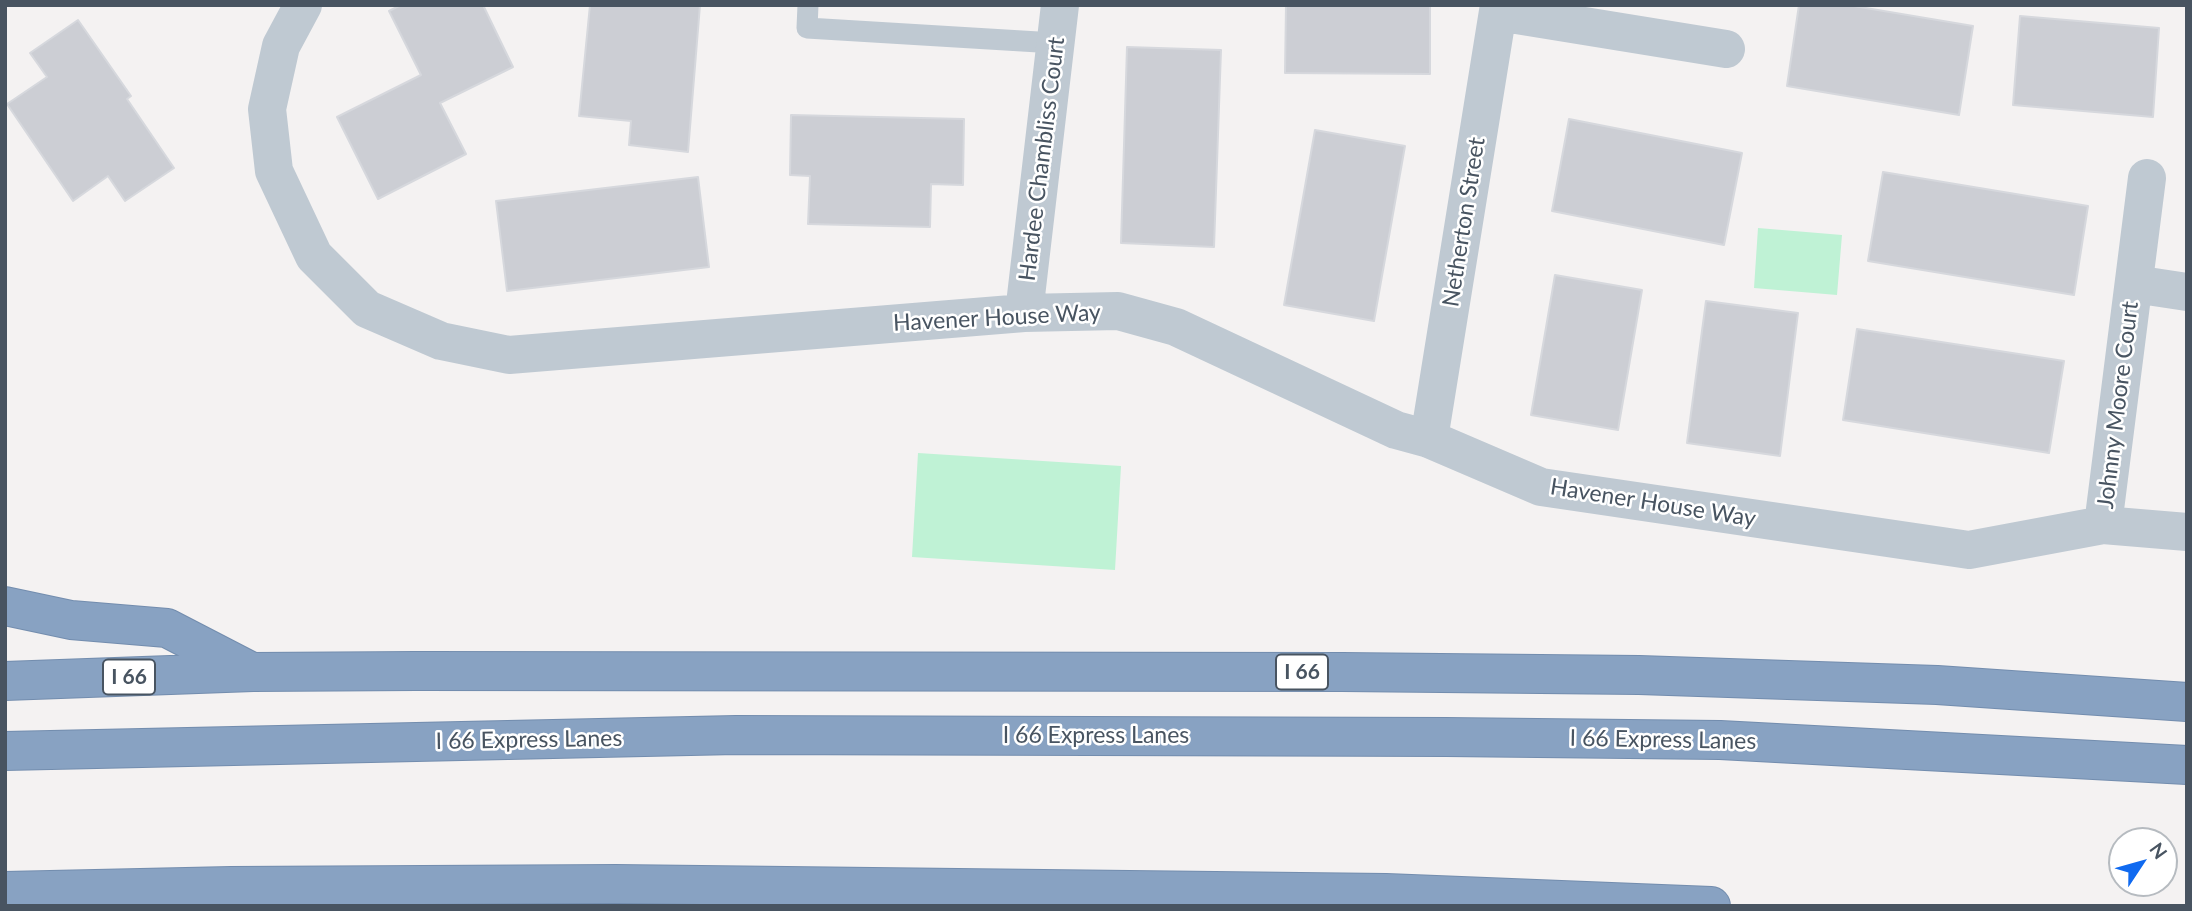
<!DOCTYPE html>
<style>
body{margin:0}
#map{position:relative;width:2192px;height:911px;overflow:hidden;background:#f4f2f2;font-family:Lato,sans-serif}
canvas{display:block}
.frame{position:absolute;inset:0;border:7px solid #485461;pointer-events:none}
.north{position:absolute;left:2108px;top:827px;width:70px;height:70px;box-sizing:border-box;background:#fff;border:2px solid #b6bbc0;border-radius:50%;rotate:54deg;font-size:19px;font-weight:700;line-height:28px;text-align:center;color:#485461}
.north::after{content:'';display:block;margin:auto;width:24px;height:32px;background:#106af0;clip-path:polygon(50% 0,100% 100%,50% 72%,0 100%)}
</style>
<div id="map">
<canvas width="2192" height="911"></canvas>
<div class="frame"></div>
<div class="north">N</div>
</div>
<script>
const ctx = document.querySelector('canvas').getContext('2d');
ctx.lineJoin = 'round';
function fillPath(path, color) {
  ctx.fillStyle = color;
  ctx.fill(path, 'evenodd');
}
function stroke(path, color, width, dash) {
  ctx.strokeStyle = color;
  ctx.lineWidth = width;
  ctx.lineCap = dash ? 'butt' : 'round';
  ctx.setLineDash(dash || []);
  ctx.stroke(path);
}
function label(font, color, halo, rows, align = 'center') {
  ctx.font = font + ' Lato,sans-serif';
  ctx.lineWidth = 5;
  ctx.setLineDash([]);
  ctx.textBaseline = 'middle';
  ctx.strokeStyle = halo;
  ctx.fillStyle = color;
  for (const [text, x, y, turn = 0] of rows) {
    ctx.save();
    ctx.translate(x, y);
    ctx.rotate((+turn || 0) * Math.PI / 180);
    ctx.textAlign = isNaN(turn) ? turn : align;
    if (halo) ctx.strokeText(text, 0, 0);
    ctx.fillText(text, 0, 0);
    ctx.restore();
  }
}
const green = new Path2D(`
 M1758 228 1842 235 1837 295 1754 288Z
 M918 453 1121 466 1115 570 912 557Z`);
const building = new Path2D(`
 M401 5H483L513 67 440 103 466 154 378 199 337 117 421 75 389 11Z
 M590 5H700L688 152 629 145 631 121 579 116Z
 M1286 5H1430V74L1285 73Z
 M1799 5H1848L1973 26 1959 115 1787 86Z
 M2020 16 2159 28 2153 117 2013 105Z
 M78 20 131 96 127 99 174 168 125 201 108 176 73 201 7 104 47 77 30 53Z
 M1127 47 1221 50 1214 247 1121 243Z
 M791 115 964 119 963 185 931 184 930 227 808 224 810 176 790 175Z
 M1569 119 1742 153 1724 245 1552 211Z
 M1315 130 1405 146 1374 321 1284 305Z
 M1883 172 2088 206 2074 295 1868 261Z
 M698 177 709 267 507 291 496 201Z
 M1555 275 1642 290 1618 430 1531 415Z
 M1706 301 1798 313 1780 456 1687 443Z
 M1857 329 2064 361 2049 453 1843 420Z`);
const lane = new Path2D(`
 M808 5 807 28 1055 43`);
const street = new Path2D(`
 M303 5 281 46 267 109 274 171 314 256 367 309 441 341 509 355 1024 313 1118 311 1176 327 1396 430 1429 439 1541 487 1969 550 2103 525 2187 532
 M1498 12 1726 49
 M2134 284 2187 292
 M1024 313 1060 5
 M1429 439 1499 5
 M2103 525 2147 178`);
const highway = new Path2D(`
 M5 606 71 620 167 628 252 672
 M5 681 253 672 416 671 1342 672 1639 675 1937 685 2187 702
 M5 751 736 735 1446 737 1720 740 2187 765
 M5 891 231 886 616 884 1386 893 1711 906`);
const shields = [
 [1302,672,52],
 [129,677,52]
];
const shieldNames = [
 ["I 66",1302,672],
 ["I 66",129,677]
];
const streetNames = [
 ["Hardee Chambliss Court",1042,159,-83],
 ["Netherton Street",1464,222,-81],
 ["Havener House Way",997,318,-3],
 ["Johnny Moore Court",2118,405,-83],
 ["Havener House Way",1653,503,9],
 ["I 66 Express Lanes",1096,736],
 ["I 66 Express Lanes",529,740,-1],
 ["I 66 Express Lanes",1663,740,1]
];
fillPath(green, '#bff2d5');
fillPath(building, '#ccced4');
stroke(building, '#d6d8dd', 2);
stroke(highway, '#738dae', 40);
stroke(lane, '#bfc9d2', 21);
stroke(street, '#bfc9d2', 38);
stroke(highway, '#88a2c2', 38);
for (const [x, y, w] of shields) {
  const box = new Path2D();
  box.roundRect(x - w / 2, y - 17.5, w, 35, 5);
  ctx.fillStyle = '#fff';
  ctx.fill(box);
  stroke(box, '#485461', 2);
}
label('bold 21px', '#485461', null, shieldNames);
label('23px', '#485461', '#fff', streetNames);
</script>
